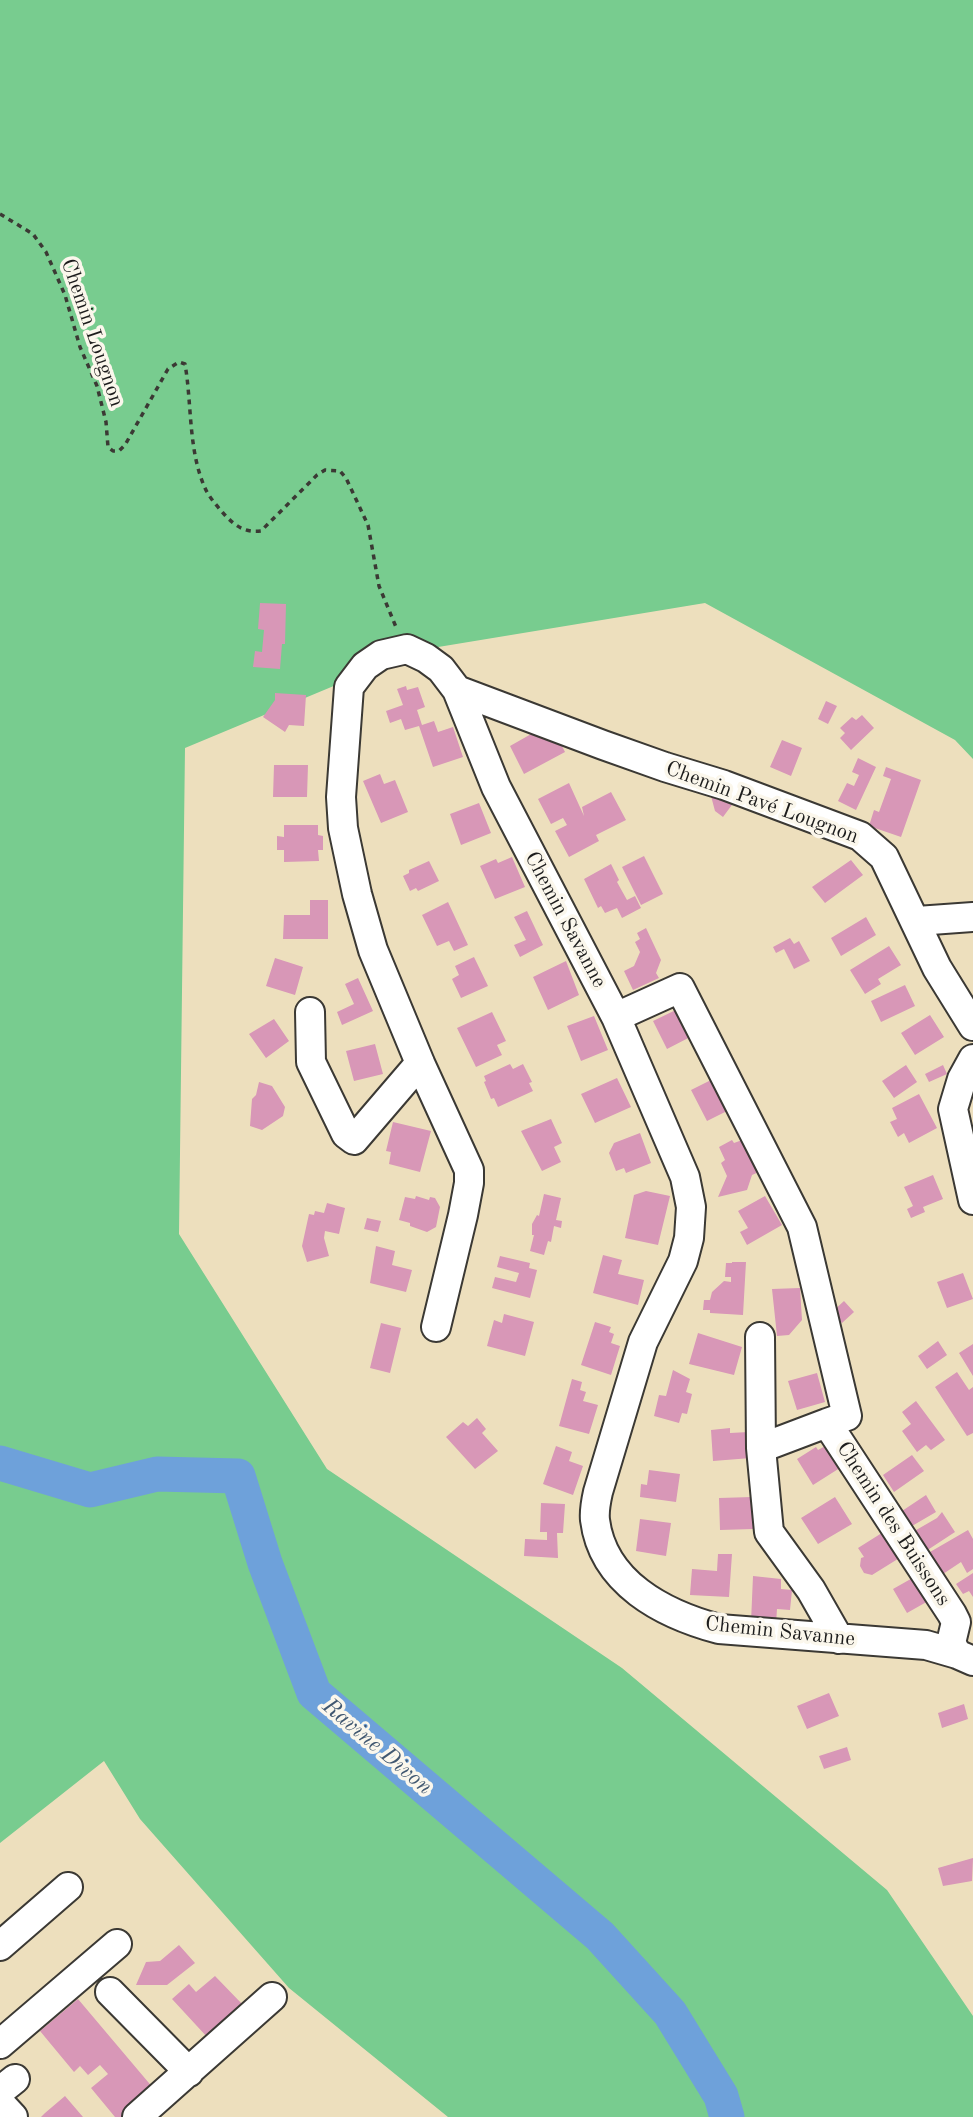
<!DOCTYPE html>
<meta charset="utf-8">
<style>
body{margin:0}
canvas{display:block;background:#eddfbd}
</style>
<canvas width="973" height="2117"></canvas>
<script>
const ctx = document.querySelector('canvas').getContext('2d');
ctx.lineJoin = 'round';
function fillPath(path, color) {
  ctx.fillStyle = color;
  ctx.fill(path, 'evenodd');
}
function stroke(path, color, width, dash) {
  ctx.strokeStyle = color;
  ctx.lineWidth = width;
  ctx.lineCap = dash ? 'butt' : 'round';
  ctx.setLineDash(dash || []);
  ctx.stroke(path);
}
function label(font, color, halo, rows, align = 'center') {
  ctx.font = font + ' "Old Standard TT",serif';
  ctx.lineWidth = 7;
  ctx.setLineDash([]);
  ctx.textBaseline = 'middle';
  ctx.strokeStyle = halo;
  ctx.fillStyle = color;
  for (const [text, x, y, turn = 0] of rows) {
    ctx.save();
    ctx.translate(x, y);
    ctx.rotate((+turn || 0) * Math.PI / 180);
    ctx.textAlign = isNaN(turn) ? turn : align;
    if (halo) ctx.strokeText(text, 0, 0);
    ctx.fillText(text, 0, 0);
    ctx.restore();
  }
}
const green = new Path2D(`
 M0 0H973V759L955 740 705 603 420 650 185 748 179 1234 327 1469 622 1668 887 1890 973 2016V2117H448L289 1988 140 1819 104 1761 0 1843Z`);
const river = new Path2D(`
 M0 1463 90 1490 157 1474 238 1476 265 1563 314 1693 600 1936 670 2013 721 2096 727 2117`);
const building = new Path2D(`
 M260 603 286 604 285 644H282L280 669 253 667 255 651 262 652 264 630 258 629Z
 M406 686 407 690 418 687 425 707 417 710 422 725 434 721 438 732 453 727 463 757 433 767 419 726 405 730 401 719 390 723 386 711 403 705 397 689Z
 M275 693 306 695 304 726 289 725 285 732 263 717 275 700Z
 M826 701 837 706 828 724 818 719Z
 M862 715 874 728 851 750 840 738 845 733 840 728 852 717 856 720Z
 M540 729 555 732 565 752 524 774 510 746Z
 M782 740 802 748 791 776 770 767Z
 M858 758 876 767 856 810 838 801 847 783 854 786 859 775 852 772Z
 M274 765H308L307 797H273Z
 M886 767 921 780 901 837 869 826 874 810 879 812 891 779 883 776Z
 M380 774 384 784 395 780 408 812 381 823 363 781Z
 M569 783 584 816 582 807 611 792 626 820 596 835 599 841 569 857 555 831 567 825 563 818 551 824 538 799Z
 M717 787 740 794 723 817 715 811 711 796Z
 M479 803 491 833 461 845 450 814Z
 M284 825H318V835L323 836V850H318L319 861 284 862V850H277V836L284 837Z
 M644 856 663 894 641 905 622 867Z
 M512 857 525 887 495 899 480 866 496 859 498 863Z
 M851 860 863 875 825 903 812 887Z
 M429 861 439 881 418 891 416 888 410 891 403 876 409 873V870Z
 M611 864 619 880 617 882 627 900 635 896 641 908 622 918 617 908 605 913 601 906 598 908 584 879Z
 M310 900H328V939H283L284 915H310Z
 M448 902 468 945 454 951 449 941 437 946 422 915Z
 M527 911 543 945 520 957 514 945 526 940 514 917Z
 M866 917 876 935 841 956 831 938Z
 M646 928 661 960 656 973 659 978 633 990 624 971 634 966 640 952 635 942 640 939 637 933Z
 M790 938 794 944 799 941 810 961 794 969 784 949 776 953 773 947Z
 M889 946 901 965 878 979 881 984 865 994 850 970Z
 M474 957 488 986 461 998 452 979 459 975 455 966Z
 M275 958 303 967 295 995 266 986Z
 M566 961 579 995 548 1010 533 977Z
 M358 978 373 1011 342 1025 337 1012 354 1004 345 984Z
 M905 985 915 1006 881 1022 871 1001Z
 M682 1007 696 1034 667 1049 653 1021Z
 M492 1012 506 1041 497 1045 502 1055 476 1067 457 1028Z
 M930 1015 944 1037 915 1055 901 1033Z
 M594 1016 608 1050 581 1061 567 1026Z
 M274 1019 289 1041 266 1058 249 1034Z
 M375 1044 383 1074 354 1081 346 1051Z
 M510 1064 513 1069 523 1064 532 1082 529 1083 533 1091 498 1107 494 1098 491 1099 484 1082 486 1081 484 1076Z
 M906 1065 917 1082 894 1098 882 1081Z
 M943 1065 947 1074 929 1082 925 1074Z
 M719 1076 735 1107 707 1121 691 1090Z
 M617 1078 631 1107 595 1123 581 1094Z
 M259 1082 272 1086 285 1107 283 1116 262 1130 250 1126 252 1099 256 1095Z
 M919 1094 937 1128 909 1143 904 1133 898 1137 890 1122 897 1119 892 1108Z
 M551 1119 562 1143 554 1147 561 1162 542 1171 521 1131Z
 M393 1122 431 1131 420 1172 389 1164 391 1152 386 1151Z
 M640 1133 651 1163 626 1173 624 1168 616 1171 609 1153 614 1143Z
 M745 1139 761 1171 752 1175 747 1190 718 1197 727 1176 721 1163 725 1160 719 1147 732 1140 734 1143Z
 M933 1175 943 1199 923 1207 925 1212 911 1218 907 1209 913 1206 904 1187Z
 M646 1191 670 1196 658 1245 625 1238 634 1195Z
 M544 1194 561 1198 556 1220 562 1221 561 1228 554 1226 551 1242 548 1241 544 1255 530 1251 534 1235H532V1224L537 1215 539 1216Z
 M416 1196 429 1200 430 1197 435 1198 440 1207 436 1227 427 1232 410 1226V1223L399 1220 405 1197 415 1199Z
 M765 1196 782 1225 747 1245 740 1232 748 1228 738 1211Z
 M327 1203 345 1208 339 1234 325 1231 324 1238 329 1256 307 1262 302 1246 309 1214 314 1215 315 1211 324 1213Z
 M367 1218 381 1221 378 1232 364 1229Z
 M376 1246 395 1251 392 1265 412 1270 406 1292 370 1283Z
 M603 1255 622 1260 618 1274 644 1280 638 1305 593 1293Z
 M500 1256 530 1263 529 1268 537 1270 530 1298 492 1288 495 1277 516 1282 519 1273 497 1267Z
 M732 1262H746L743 1315 710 1313V1310H703L704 1300H710L712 1292 724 1281 731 1282V1277H725L726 1263H732Z
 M963 1273 973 1299 947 1308 937 1282Z
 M800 1288 802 1320 789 1335 777 1336 772 1289Z
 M844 1301 854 1312 842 1323 832 1312Z
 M504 1314 534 1322 525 1356 487 1346 494 1320 502 1323Z
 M595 1322 611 1327 609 1332 614 1334 611 1343 620 1346 611 1375 581 1365Z
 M381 1323 401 1328 390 1373 370 1368Z
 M698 1333 742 1347 734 1375 689 1364Z
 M938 1341 947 1355 927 1369 918 1356Z
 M973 1344V1376L959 1353Z
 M673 1370 690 1379 686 1392 692 1394 687 1414 682 1413 679 1423 654 1416 659 1395 666 1396Z
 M957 1372 969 1390 973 1387V1433L967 1436 935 1387Z
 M817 1373 825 1402 797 1410 788 1381Z
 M572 1379 582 1382 580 1390 586 1392 583 1401 598 1405 589 1434 559 1426Z
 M916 1401 945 1440 931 1450 926 1445 917 1452 902 1431 911 1424 902 1412Z
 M477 1418 486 1429 482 1433 498 1451 475 1469 446 1437 463 1422 468 1426Z
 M730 1428V1433L749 1432 751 1458 713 1461 711 1430Z
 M829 1444 843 1466 813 1485 797 1459 816 1447 818 1450Z
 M556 1446 572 1452 569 1461 583 1466 573 1495 543 1484Z
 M912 1455 924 1471 894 1492 883 1475Z
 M649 1470 680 1474 676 1502 640 1497 641 1484 647 1485Z
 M926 1495 936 1512 912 1526 902 1511Z
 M752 1497 753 1529 720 1530 719 1498Z
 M835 1497 852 1524 818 1544 801 1518Z
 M541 1503 565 1504 563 1533H557L558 1558 524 1556 525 1539 547 1540V1532H540Z
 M942 1512 955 1532 923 1553 911 1533 937 1518Z
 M640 1519 671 1523 666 1556 636 1551Z
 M968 1530 973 1539V1569L967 1573 961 1562 943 1574 930 1552Z
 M885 1531 901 1557 872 1575 864 1573 860 1566 861 1558 864 1557 858 1548Z
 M718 1554H732L729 1597 690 1595 692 1569 717 1571Z
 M973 1573V1597L969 1591 963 1594 956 1584Z
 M753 1576 781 1579V1589L792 1590 790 1610 777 1609 776 1624 751 1622Z
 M916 1576 930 1600 907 1613 893 1589Z
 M829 1693 839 1716 807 1729 797 1706Z
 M964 1704 968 1719 942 1728 938 1713Z
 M847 1747 851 1760 824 1769 819 1756Z
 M973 1858 972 1881 943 1886 938 1868Z
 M179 1945 195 1963 167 1985H136L146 1962 160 1961Z
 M215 1976 244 2006 208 2038 172 1999 189 1984 196 1992Z
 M78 1999 154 2089 122 2117H115L91 2088 108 2074 100 2065 88 2075 80 2066 74 2072 40 2031Z
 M65 2096 83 2117H41L45 2113Z`);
const path = new Path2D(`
 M0 214 33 234 46 252 65 295 80 347 97 386 106 422 108 447 113 451H119L125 445 168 369 179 362 185 364C192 404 188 450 205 488 209 497 217 506 224 514 235 526 245 533 261 531L317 475 325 470 340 471 346 478 368 525 379 586 396 627`);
const minor = new Path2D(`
 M457 690 603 745 665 767 724 785 860 836 884 857 937 968 973 1026
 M917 921 973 917
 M310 1012 311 1062 346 1134 354 1140 420 1063
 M616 1017 680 988 802 1227 847 1416 827 1423
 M973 1059 962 1079 953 1109 973 1200
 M436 1327 463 1215 469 1183V1170L420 1063 373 950 357 894 343 828 341 797 349 687 365 666 381 655 407 649 426 658 441 669 457 690 496 787 616 1017 685 1177 691 1207 689 1238 683 1261 643 1342 598 1492C596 1501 594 1511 595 1520 603 1583 663 1614 719 1629L926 1645 957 1654 973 1661
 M760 1337 761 1448
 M839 1639 811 1590 769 1532 761 1448 827 1423 952 1614 956 1622 951 1643 957 1654
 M0 1946 68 1887
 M110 1992 189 2072
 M0 2044 117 1944
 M0 2091 15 2079
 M0 2103 13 2117
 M137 2117 272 1997`);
const streetNames = [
 ["Chemin Lougnon",92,333,71],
 ["Chemin Pavé Lougnon",762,803,20],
 ["Chemin Savanne",565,920,62],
 ["Chemin des Buissons",893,1524,57],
 ["Chemin Savanne",780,1632,6]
];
const waterNames = [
 ["Ravine Divon",377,1747,40]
];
fillPath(green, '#78cc8f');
stroke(river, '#6ea1da', 35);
fillPath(building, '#d897b7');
stroke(minor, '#3b3934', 32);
stroke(path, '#3b3934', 3.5, [5, 5]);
stroke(minor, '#fff', 28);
label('21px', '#1c1c1c', '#fbf7ec', streetNames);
label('italic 23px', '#415871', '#fbf7ec', waterNames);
</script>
